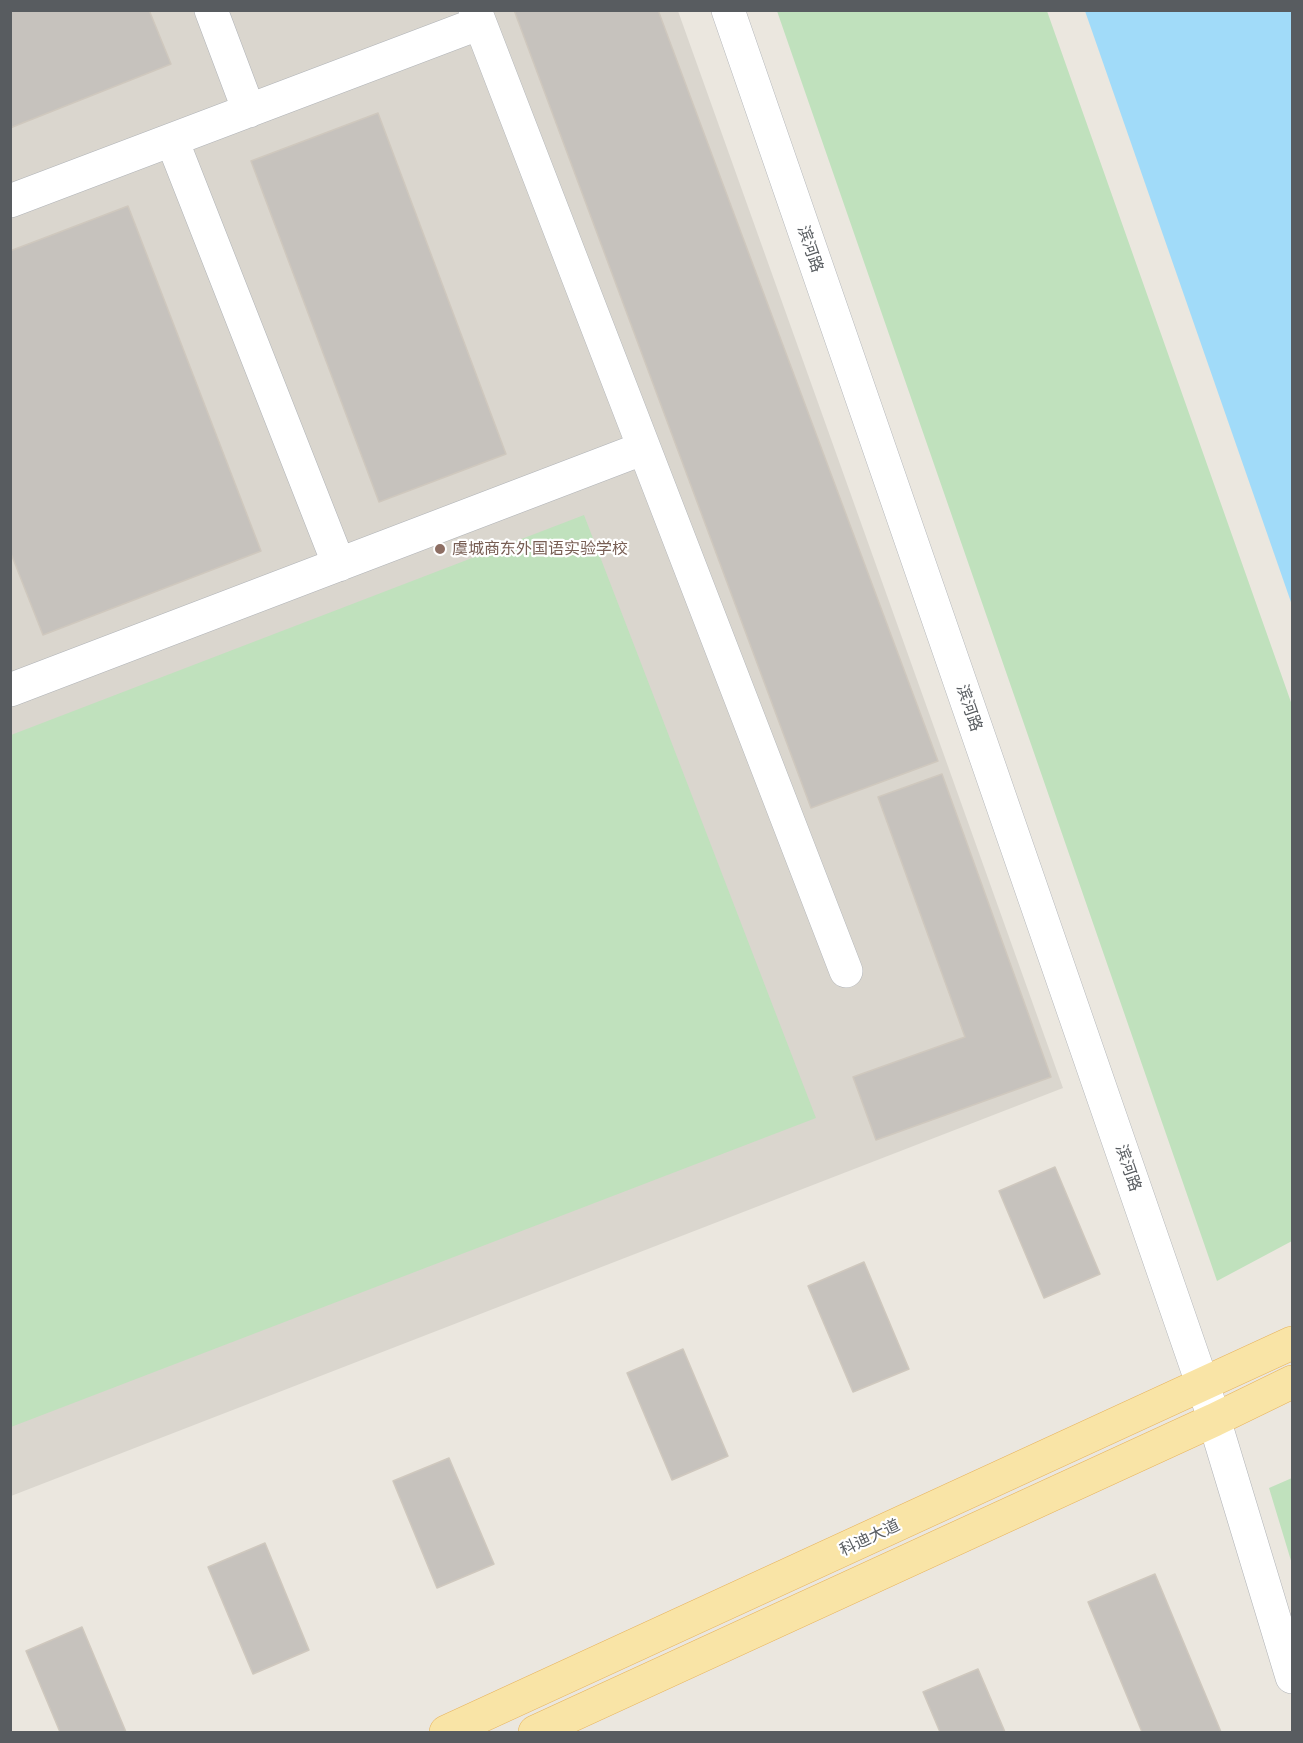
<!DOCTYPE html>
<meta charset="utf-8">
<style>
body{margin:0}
#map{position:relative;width:1303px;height:1743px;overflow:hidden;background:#ebe7df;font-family:Raleway,sans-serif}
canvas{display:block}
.frame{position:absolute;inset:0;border:12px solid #585c60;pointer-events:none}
</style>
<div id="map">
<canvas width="1303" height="1743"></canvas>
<div class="frame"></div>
</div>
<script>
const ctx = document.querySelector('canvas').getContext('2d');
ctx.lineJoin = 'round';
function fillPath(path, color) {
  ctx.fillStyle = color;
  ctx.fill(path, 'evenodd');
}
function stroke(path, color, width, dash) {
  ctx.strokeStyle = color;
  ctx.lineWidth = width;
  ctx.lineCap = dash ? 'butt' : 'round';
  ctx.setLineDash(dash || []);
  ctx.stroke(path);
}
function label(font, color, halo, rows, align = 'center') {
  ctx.font = font + ' Raleway,"Noto Sans SC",sans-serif';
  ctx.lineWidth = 4.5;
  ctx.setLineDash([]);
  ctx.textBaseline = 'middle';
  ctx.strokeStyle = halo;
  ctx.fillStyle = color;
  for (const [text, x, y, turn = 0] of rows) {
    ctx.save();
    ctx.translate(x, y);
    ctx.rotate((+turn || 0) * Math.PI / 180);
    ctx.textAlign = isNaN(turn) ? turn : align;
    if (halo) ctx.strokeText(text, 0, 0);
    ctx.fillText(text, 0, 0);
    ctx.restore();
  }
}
const education = new Path2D(`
 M11 11H678L1063 1088 11 1496Z`);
const green = new Path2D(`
 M777 11H1047L1292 705V1241L1217 1281Z
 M584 515 816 1118 11 1427V735Z
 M1292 1478V1564L1269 1488Z`);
const water = new Path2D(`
 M1085 11H1292V605Z`);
const building = new Path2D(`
 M10 10H149L171 64 10 128Z
 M514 10H658L938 761 811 808Z
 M378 113 506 454 379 502 251 161Z
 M128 206 261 551 43 635 10 551V251Z
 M942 774 1051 1077 876 1140 853 1077 965 1037 878 797Z
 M1055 1167 1100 1274 1044 1298 999 1191Z
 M864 1262 909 1369 853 1392 808 1286Z
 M683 1349 728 1456 672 1480 627 1373Z
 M449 1458 494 1564 437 1588 393 1481Z
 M265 1543 309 1650 253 1674 208 1567Z
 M1155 1574 1221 1732H1142L1088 1602Z
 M82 1627 126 1732H60L26 1651Z
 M978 1669 1005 1732H940L923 1692Z`);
const minor = new Path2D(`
 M211 10 249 111
 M475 10 846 971
 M728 10 1210 1406 1292 1677
 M172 140 339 565
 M10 201 480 23
 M10 690 644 448`);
const major = new Path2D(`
 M446 1732 1292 1343
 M535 1732 1214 1420 1292 1382`);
const markers = [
 [440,549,6,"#8d6e63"]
];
const streetNames = [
 ["滨河路",810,249,71],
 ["滨河路",969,708,71],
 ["滨河路",1128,1168,71],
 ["科迪大道",870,1538,-25]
];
const educationNames = [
 ["虞城商东外国语实验学校",452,549]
];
fillPath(education, '#dad6ce');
fillPath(green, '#c0e1bd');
fillPath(water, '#a1dbf9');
fillPath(building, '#c6c2bd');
stroke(building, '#cfc8be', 1.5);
stroke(minor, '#b0b3b7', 34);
stroke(major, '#e7b35c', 34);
stroke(minor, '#fff', 33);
stroke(major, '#f9e4a6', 33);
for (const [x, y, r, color] of markers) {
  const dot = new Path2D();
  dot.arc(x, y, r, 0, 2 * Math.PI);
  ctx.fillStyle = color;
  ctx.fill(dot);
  stroke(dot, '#fff', 2);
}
label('16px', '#585c60', '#fff', streetNames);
label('16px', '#785e54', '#fff', educationNames, 'left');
</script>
